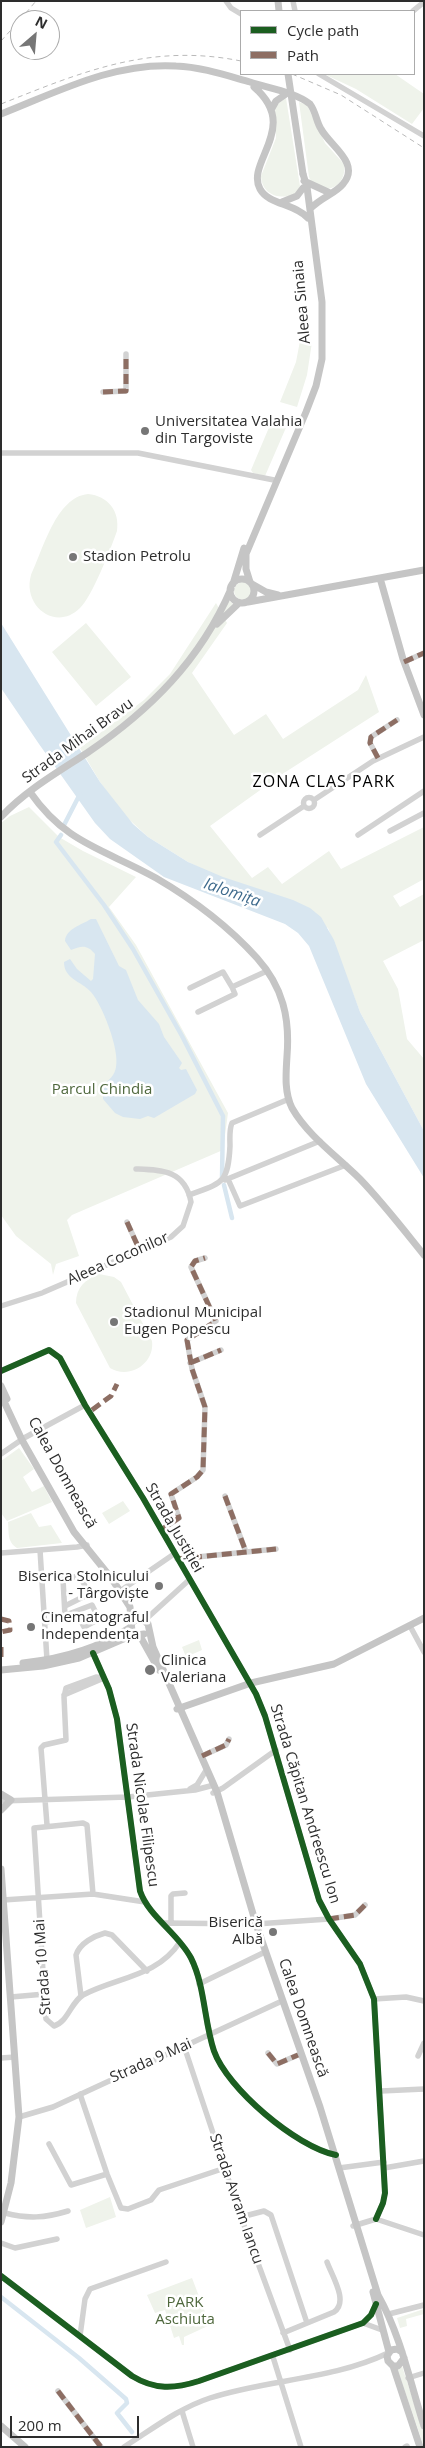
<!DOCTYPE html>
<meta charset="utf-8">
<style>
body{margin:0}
#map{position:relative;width:425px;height:2448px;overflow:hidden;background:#fff;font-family:"Open Sans",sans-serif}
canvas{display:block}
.frame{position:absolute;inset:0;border:2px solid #2d2d2d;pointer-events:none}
.legend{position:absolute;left:240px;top:10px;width:175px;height:65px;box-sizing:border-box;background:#fff;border:1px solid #ababab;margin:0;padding:6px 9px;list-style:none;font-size:15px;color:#2d2d2d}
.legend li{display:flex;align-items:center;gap:10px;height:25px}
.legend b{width:25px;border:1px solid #ababab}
.north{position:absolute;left:10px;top:10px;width:50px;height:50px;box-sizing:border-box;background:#fff;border:1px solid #ababab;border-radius:50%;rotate:27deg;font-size:14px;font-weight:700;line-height:20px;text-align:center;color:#2d2d2d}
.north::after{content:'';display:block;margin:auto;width:18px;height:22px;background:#767676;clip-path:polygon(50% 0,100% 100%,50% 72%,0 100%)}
.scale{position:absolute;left:10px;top:2416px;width:129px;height:22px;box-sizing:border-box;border:2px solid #2d2d2d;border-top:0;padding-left:6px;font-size:15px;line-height:18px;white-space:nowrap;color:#2d2d2d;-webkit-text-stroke:4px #fff;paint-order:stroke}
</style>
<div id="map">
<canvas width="425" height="2448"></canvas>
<div class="frame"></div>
<ul class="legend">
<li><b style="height:6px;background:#1b5e20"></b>Cycle path</li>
<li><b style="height:6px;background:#8d6e63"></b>Path</li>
</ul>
<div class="north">N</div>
<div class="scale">200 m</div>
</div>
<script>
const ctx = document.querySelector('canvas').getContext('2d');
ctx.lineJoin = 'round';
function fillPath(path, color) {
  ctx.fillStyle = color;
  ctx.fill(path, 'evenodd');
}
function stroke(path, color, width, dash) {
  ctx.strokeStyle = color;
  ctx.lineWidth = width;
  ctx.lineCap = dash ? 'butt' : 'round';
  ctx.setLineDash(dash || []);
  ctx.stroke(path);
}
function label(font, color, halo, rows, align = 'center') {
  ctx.font = font + ' "Open Sans",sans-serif';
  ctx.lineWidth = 5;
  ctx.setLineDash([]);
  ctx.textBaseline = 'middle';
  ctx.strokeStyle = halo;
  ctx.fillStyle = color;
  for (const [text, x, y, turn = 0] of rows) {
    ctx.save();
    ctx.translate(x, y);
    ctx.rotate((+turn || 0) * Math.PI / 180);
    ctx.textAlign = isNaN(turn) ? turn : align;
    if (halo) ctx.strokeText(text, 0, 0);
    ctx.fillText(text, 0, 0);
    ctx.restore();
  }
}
const green = new Path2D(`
 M324 74H395L424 94V108L412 124 356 89Z
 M286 98 300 186 296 194C281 200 262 196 261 176L276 138 275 106Z
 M299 102 307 105 325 143 344 164C348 190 317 198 309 177Z
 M300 341 312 342 307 375 297 407 280 402 296 362Z
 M273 418 288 423 265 476 253 473 251 470Z
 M88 494C108 496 120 511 117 531 111 548 92 597 80 608 56 632 22 606 31 575 43 550 56 497 88 494Z
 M234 591a9 9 0 1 1 18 0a9 9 0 1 1-18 0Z
 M228 600 233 604 223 616 227 623 192 673 234 735 266 714 283 739 358 690 366 675 379 712 284 773 210 826 252 878 268 867 282 884 329 851 341 869 424 827V879L393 896 400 907 424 894V940L383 961 398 989 407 1039 424 1059V1131L360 1012 328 928 188 862 148 837 121 812 100 782 80 748 144 700 170 674 216 603 221 612Z
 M86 623 131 677 96 706 52 652Z
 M29 807 59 837 83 851 136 877 109 907 136 945 228 1113 223 1150 72 1215 67 1220 79 1256 56 1264 53 1275 51 1264 16 1236 1 1215V823L10 816Z
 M99 1274 114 1277 121 1282 152 1341C155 1363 130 1380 110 1368L76 1303C76 1288 85 1279 99 1274Z
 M19 1448 34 1469 23 1477 32 1492 44 1486 52 1502 7 1521 1 1513V1461Z
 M123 1501 130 1511 109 1524 102 1513Z
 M31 1513 39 1527 51 1525 62 1543 17 1548C7 1542 9 1532 8 1522Z
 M199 1640 202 1650 186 1657 182 1647Z
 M110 2197 116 2217 86 2228 80 2210Z
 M192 2278 210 2325 184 2337V2345H182L179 2336 174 2338 165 2310 155 2313 147 2295Z
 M424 2309V2314L406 2319 407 2326 400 2328 397 2318Z
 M402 2366 424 2434V2447L397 2368Z`);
const water = new Path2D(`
 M1 623 100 782 133 824 148 837 188 862 223 877 293 900 310 908 321 917 334 940 360 1012 424 1131V1178L366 1084 309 946 298 933 285 924 164 877 110 839 95 823 39 744 1 688Z
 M91 919H96L119 966 126 970 138 1000 159 1024 164 1037 182 1063 179 1068 181 1070 186 1069 197 1090 195 1094 154 1118 148 1116 140 1119 123 1117 115 1113 103 1099V1085C109 1080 115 1075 116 1067 120 1050 102 1004 91 992 81 981 64 979 64 962L70 959 77 969 91 981 93 979 95 954C87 944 81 946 71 950L65 941C66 929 81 925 91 919Z`);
const canal = new Path2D(`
 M63 827 80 794
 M61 835 56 842 104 905 133 949 182 1036 223 1116 222 1178
 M224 1185 232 1218
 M1 2297 79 2358 126 2399 127 2403 117 2413 132 2432`);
const minor = new Path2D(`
 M226 1 231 8 241 14
 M293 1 295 11
 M413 11 424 2
 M319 74 424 136
 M103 392 126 391V354
 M1 453H138L274 480
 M404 662 424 653
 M378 758 370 743 371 737 397 720
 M303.5 803a5.5 5.5 0 1 1 11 0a5.5 5.5 0 1 1-11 0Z
 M314 800 373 761 424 737
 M390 831 424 813
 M260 835 304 806
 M358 835 424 791
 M190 988 223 972 232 987 267 971
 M198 1012 235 994 232 987
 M228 1179 240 1206 346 1165
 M225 1180 320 1141
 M189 1195C222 1183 228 1184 230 1146 230 1139 229 1130 232 1123L289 1099
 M127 1222 140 1251
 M44 1292 171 1237 183 1226 191 1202C185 1170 162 1170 136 1169
 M1 1306 42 1293
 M190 1363 221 1350
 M1 1371 49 1350 60 1358 85 1405 143 1498 256 1694 265 1716 319 1900 329 1919 360 1964 374 1999 385 2193 383 2203 376 2219
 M1 1454 24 1438 85 1405
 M225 1496 246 1552
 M161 1530 179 1518 171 1494 197 1477 203 1470 205 1407 192 1369 187 1340 216 1321 191 1267 195 1261 205 1258
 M40 1550 47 1660
 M1 1553 77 1547 87 1545
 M177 1559 276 1549
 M123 1589 174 1554
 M65 1606 89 1594 80 1576 63 1579 65 1616
 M145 1620 189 1580
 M45 1623 92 1605 99 1619 84 1627 76 1612
 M410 1626 424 1652
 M93 1653 109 1689 117 1719 140 1891C149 1917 178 1933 191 1958 205 1986 204 2021 214 2051 227 2088 296 2147 336 2155
 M64 1695 104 1678
 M202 1756 226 1745 229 1739
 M190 1789 197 1785 205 1772
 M213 1793 223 1788 276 1750
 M1 1801 128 1797 195 1790 214 1785
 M47 1825 41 1748 44 1745 66 1740 64 1697 66 1688 96 1677 104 1678
 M93 1894 87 1825 83 1823 34 1828 46 2019 54 2026C68 2022 71 2002 83 1995 117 1977 157 1977 180 1942
 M3 1900 93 1894 145 1902
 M164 1923 256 1924 329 1919 355 1915 365 1905
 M171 1923V1896L173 1894 185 1893
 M199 1984 265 1952
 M81 1996 76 1955C80 1943 94 1936 105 1933L112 1935 147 1971
 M11 1997 45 1994
 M374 1999 406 1997 424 2001
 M184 2046 241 2217 290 2350
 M268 2053 277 2064 298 2055
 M418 2056 424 2043
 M1 2058 15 2057
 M381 2091 424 2089
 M80 2094 107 2174 121 2208 128 2209 151 2200 159 2190 225 2168
 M19 2117 53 2107 282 2001
 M49 2144 71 2185 107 2174
 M339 2168 384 2162
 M384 2168 424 2161
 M5 2213C28 2219 45 2218 68 2211
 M241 2217 264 2211 271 2215 307 2323
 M353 2226 376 2219 424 2235
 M1 2243 15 2248 57 2239
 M1 2276 132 2376C155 2390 174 2389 199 2381L363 2323 371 2315 376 2304
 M389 2314 424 2305
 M363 2323 382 2330
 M283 2333 334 2312C349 2302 332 2276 327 2262
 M80 2336 85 2299 90 2289 166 2262
 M273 2357 301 2447
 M408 2378 424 2373
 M58 2391 101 2447
 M182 2411 193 2447
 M124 2447C151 2430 179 2408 210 2398 268 2379 332 2380 388 2353
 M405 2447 407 2446`);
const major = new Path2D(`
 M278 1 279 11
 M254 87C301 127 245 162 260 189 269 205 294 203 308 218
 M271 110 276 101 286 94
 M1 114C57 92 114 62 176 66 201 67 225 75 250 82 268 88 295 92 310 104 316 112 316 121 321 129 330 146 361 163 343 184 335 194 321 197 310 209
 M304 181 330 193
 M282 202 297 196 303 188
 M380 578 403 659 424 715
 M230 591a12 12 0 1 1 24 0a12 12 0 1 1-24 0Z
 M250 582 246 569V554L306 412 316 386 322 359V302L307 187 303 174
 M233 584 244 548
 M252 584 266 592 278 595
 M248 602 424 570
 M217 624 239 603
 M30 792C66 844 104 849 156 878 192 899 229 927 257 958 283 987 290 1018 287 1056 286 1073 284 1092 292 1108 308 1136 338 1157 360 1179 383 1203 403 1229 424 1255
 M1 817C25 791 58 772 87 753 150 710 200 661 231 589
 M1 1386 7 1399
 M1 1395 22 1440 74 1532 112 1579 130 1607 132 1632 137 1635 144 1634
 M132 1622 141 1618 148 1624 153 1647 217 1792 256 1924 320 2107 378 2295C401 2336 410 2382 424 2426
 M140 1636 159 1670
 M23 1663C62 1659 98 1649 131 1627
 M1 1670 43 1666 79 1658 135 1634
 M177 1709 251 1683 334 1664 424 1618
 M1 1794 11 1800 1 1810
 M1 1869 19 2117 11 2183 1 2222
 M373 2292 389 2352
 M402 2352 397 2349 391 2350 387 2356 388 2361 393 2366H398L404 2358
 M393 2366 420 2447
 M1 2426 25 2447`);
const rail = new Path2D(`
 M20 20 36 1
 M1 41 20 20
 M292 74 341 95 424 148
 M1 104C84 71 151 43 241 61`);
const majorBridge = new Path2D(`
 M288 74 303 174`);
const quiet = new Path2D(`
 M103 392 126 391V354
 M404 662 424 653
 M378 758 370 743 371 737 397 720
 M127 1222 140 1251
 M190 1363 221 1350
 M92 1410 111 1396 117 1384
 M225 1496 246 1552
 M161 1530 179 1518 171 1494 197 1477 203 1470 205 1407 192 1369 187 1340 216 1321 191 1267 195 1261 205 1258
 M177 1559 276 1549
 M1 1619 9 1621 10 1630 1 1632
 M1 1647V1661
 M202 1756 226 1745 229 1739
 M329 1919 355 1915 365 1905
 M268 2053 277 2064 298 2055
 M58 2391 101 2447`);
const cycleway = new Path2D(`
 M1 1371 49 1350 60 1358 85 1405 143 1498 256 1694 265 1716 319 1900 329 1919 360 1964 374 1999 385 2193 383 2203 376 2219
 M93 1653 109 1689 117 1719 140 1891C149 1917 178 1933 191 1958 205 1986 204 2021 214 2051 227 2088 296 2147 336 2155
 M1 2276 132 2376C155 2390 174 2389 199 2381L363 2323 371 2315 376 2304`);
const markers = [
 [145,431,5,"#767676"],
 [73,557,5,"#767676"],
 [114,1322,5,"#767676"],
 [159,1586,5,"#767676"],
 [31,1627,5,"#767676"],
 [150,1670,6,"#767676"],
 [273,1932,5,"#767676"]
];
const streetNames = [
 ["Aleea Sinaia",302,302,-95],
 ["Strada Mihai Bravu",78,741,-36],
 ["Aleea Coconilor",118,1259,-24],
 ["Calea Domnească",62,1473,61],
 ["Strada Justiției",174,1528,60],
 ["Strada Căpitan Andreescu Ion",305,1804,73],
 ["Strada Nicolae Filipescu",142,1805,82],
 ["Strada 10 Mai",43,1967,-94],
 ["Calea Domnească",303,2018,71],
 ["Strada 9 Mai",151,2061,-24],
 ["Strada Avram Iancu",236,2199,71]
];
const poiNames = [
 ["Universitatea Valahia",155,422],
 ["din Targoviste",155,439],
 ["Stadion Petrolu",83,557],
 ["Stadionul Municipal",124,1313],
 ["Eugen Popescu",124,1330],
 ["Biserica Stolnicului",149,1577,"right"],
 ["- Târgoviște",149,1594,"right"],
 ["Cinematograful",41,1618],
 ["Independența",41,1635],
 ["Clinica",161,1661],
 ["Valeriana",161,1678],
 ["Biserică",263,1923,"right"],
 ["Albă",263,1940,"right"]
];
const parkNames = [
 ["Parcul Chindia",102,1090],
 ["PARK",185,2303],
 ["Aschiuta",185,2320]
];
const neighbourhoodNames = [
 ["ZONA CLAS PARK",324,782]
];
const waterNames = [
 ["Ialomița",232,893,19]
];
fillPath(green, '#eff3eb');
fillPath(water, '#d8e6f0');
stroke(canal, '#d8e6f0', 4.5);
stroke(minor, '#d2d2d2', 5.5);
stroke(major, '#c5c5c5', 7);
stroke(rail, '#b9b9b9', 1, [5, 4]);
stroke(majorBridge, '#c5c5c5', 7);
stroke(quiet, '#8d6e63', 5, [10, 5]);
stroke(cycleway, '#1b5e20', 6);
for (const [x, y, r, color] of markers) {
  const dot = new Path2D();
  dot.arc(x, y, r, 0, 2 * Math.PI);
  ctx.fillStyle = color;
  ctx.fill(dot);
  stroke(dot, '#fff', 2);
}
label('15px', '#2d2d2d', '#fff', streetNames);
label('15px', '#2d2d2d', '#fff', poiNames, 'left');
label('15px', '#4e673c', '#fff', parkNames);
ctx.letterSpacing = '1px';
label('16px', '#000', '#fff', neighbourhoodNames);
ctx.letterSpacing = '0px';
label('italic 16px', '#3e6a8c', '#fff', waterNames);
</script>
